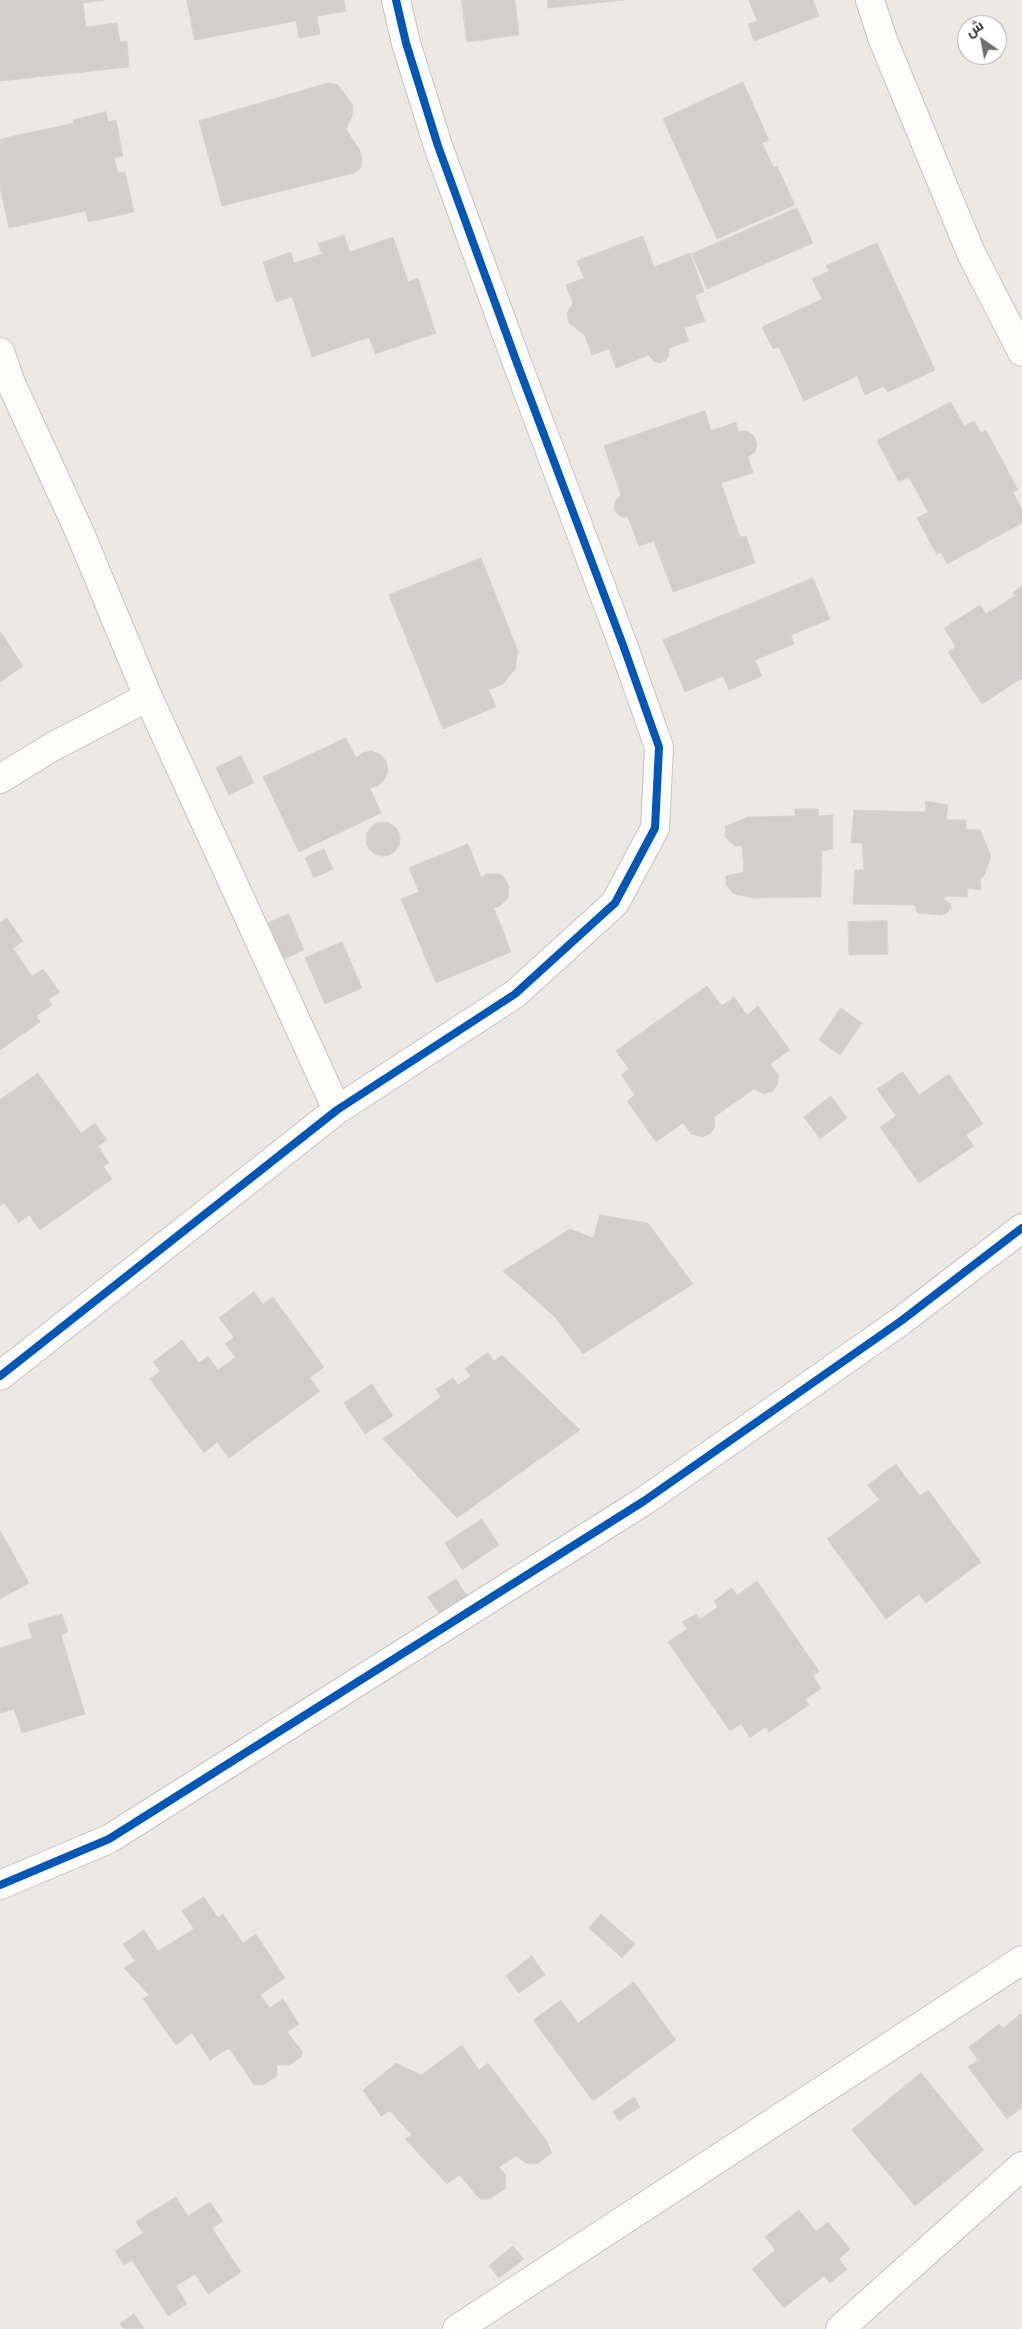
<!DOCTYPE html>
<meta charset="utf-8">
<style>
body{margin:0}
#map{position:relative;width:1022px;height:2329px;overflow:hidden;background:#ece8e4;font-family:"PT Sans",Cairo,sans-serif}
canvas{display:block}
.north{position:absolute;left:957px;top:15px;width:50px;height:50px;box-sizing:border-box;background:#fff;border:1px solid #ababab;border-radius:50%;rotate:327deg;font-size:14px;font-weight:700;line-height:20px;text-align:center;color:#2e2e2e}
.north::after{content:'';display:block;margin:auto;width:18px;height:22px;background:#706f6e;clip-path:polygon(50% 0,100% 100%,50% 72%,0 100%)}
</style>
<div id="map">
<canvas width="1022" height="2329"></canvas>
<div class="north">ش</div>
</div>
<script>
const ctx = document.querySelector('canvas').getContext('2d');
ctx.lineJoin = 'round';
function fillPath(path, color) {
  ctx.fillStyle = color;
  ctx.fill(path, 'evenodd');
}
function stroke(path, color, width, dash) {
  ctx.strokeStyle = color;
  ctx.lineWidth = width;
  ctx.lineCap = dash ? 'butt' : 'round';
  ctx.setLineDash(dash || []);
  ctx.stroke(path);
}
const building = new Path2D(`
 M0 0H105L83 3 86 27 117 23 120 42 127 41 129 67 0 81Z
 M187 0H344L346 11 317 16 320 34 299 38 296 21 195 40Z
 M462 0H515L519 35 467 42Z
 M548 0H625L548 8Z
 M749 0H813L819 16 754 41 748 24 757 21Z
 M743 82 769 140 762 143 774 168 777 166 795 205 717 239 663 119Z
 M328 83 338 85 353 105V114L346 129 359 149 362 158 361 168 354 173 222 206 199 121Z
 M106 112 108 122 116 120 123 156 114 158 118 173 125 172 134 212 88 222 86 211 9 228 0 187V139L74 123 73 120Z
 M797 208 813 243 707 289 692 254Z
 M344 235 350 252 393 237 408 282 418 278 436 333 375 354 369 337 312 357 292 297 276 302 263 262 291 252 294 263 322 254 318 244Z
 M643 236 654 267 690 253 704 292 695 295 705 321 684 328 689 341 669 348V355L666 360 660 363 653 361 649 355 616 368 609 349 592 355 585 336 569 323 567 313 573 303 566 285 584 278 577 261Z
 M877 243 935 370 888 392 884 386 865 395 857 376 804 401 779 347 773 349 762 327 822 299 812 279 829 271 826 266Z
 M951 402 964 426 974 421 981 433 986 430 1018 490 1013 492 1022 510V523L947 564 941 552 937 555 917 518 928 512 909 477 899 482 877 441Z
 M705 411 711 431 736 422 738 431H747L754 436 757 444 755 452 748 457 753 473 721 483 740 537 746 536 755 563 673 592 654 541 639 546 628 517H622L616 513 614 506 616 500 621 495 604 446Z
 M481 558 518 651 515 669 503 684 489 690 496 707 443 729 389 595Z
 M813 578 830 619 791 635 794 644 755 660 762 676 729 690 723 676 685 692 663 640Z
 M1022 586V678L982 704 948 652 956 647 944 628 980 605 986 614 1015 596 1013 593Z
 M0 631 23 666 0 682Z
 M346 738 356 758 362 753 371 751 380 754 386 761 388 771 385 779 378 786 370 788 381 813 299 852 263 777Z
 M241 756 254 783 229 795 216 768Z
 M926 801 948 805 946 820H966V829L980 830 991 856 985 874 980 880 981 890 968 888 967 897 946 896 944 900 950 903 951 908 947 913 941 915 917 913 915 905 853 904 855 870H864L862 843H851L854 810 925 812Z
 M795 809H818L819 816 833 815V849L822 851 821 897 753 898 734 894 726 885V876L744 872 742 846H735L725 837 726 826 748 817 795 816Z
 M366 839a17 17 0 1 1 34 0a17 17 0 1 1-34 0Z
 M468 844 481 877 486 874H498L503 876 509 886 508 898 500 906 494 908 511 952 436 983 401 899 419 892 409 868Z
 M324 849 333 869 314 878 305 858Z
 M289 914 304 950 284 959 268 923Z
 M7 918 23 941 13 948 32 976 43 969 60 992 49 999 52 1005 36 1016 40 1022 0 1050V923Z
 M887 921 888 954 849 955 848 922Z
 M342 942 362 988 325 1004 305 958Z
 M707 986 722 1006 734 997 747 1015 758 1006 790 1050 770 1064 778 1074V1083L773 1091 764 1094 754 1089 714 1117 715 1127 710 1134 702 1137 691 1134 683 1123 656 1142 627 1101 635 1095 621 1075 629 1069 616 1051Z
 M841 1008 862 1023 840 1055 819 1040Z
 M903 1072 919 1095 949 1074 983 1124 966 1135 974 1146 919 1183 880 1127 896 1116 877 1089Z
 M38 1073 81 1133 95 1123 107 1140 98 1146 109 1163 103 1166 112 1179 40 1230 29 1215 19 1223 4 1203 0 1206V1100Z
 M831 1096 847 1118 820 1139 804 1117Z
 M600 1215 648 1223 693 1284 583 1354 555 1317 503 1271 570 1229 593 1238Z
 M254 1292 263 1304 273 1297 324 1367 310 1378 320 1391 229 1458 217 1442 204 1453 150 1379 160 1371 153 1362 182 1340 199 1363 208 1356 218 1370 236 1357 225 1344 234 1337 219 1318Z
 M488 1353 494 1361 502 1355 580 1430 457 1518 383 1439 441 1397 436 1389 453 1378 458 1385 471 1376 465 1369Z
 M372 1384 393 1416 365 1434 344 1403Z
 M896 1464 920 1496 928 1490 981 1562 926 1603 919 1594 886 1619 827 1539 879 1500 868 1485Z
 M482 1519 499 1545 462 1570 445 1543Z
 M0 1530 29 1583 0 1599Z
 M456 1579 467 1596 439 1614 428 1597Z
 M757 1581 819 1671 813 1676 821 1689 805 1699 809 1705 769 1732 765 1727 750 1738 741 1724 730 1731 668 1642 687 1629 682 1622 696 1614 700 1619 718 1607 714 1601 732 1588 737 1595Z
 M62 1614 68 1632 61 1635 85 1714 22 1733 14 1709 0 1713V1648L32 1638 28 1624Z
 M204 1897 218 1918 223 1914 243 1943 256 1934 285 1978 260 1995 270 2008 283 1999 299 2024 287 2032 303 2052 301 2057 290 2065H277V2076L263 2085H254L229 2048 210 2060 192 2033 176 2045 143 1999 149 1995 124 1968 135 1961 123 1944 144 1930 158 1951 194 1929 182 1911Z
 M601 1914 635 1944 622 1958 589 1928Z
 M532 1956 545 1975 519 1993 506 1976Z
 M634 1982 676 2040 593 2101 533 2020 561 2000 578 2023Z
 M1022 2013V2107L1007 2119 968 2067 978 2060 969 2047 999 2024 1003 2028Z
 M462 2045 479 2070 488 2063 546 2140 552 2153 537 2164 526 2163 516 2156 499 2167 505 2174 506 2188 490 2199H481L476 2195 460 2175 447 2184 405 2139 412 2135 390 2111 381 2116 363 2090 396 2063 421 2075Z
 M921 2073 984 2150 915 2206 852 2130Z
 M634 2097 640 2107 619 2121 613 2112Z
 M176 2197 188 2216 210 2202 223 2221 212 2228 241 2272 208 2294 195 2274 176 2286 187 2304 168 2316 132 2260 124 2265 115 2251 143 2233 136 2222Z
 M799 2210 816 2231 828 2222 850 2249 839 2259 847 2269 830 2283 824 2276 784 2308 752 2269 775 2250 765 2237Z
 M513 2246 524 2259 499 2278 489 2266Z
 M134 2314 145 2329H124L120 2324Z`);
const minor = new Path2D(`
 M870 0 883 40 971 253 1022 352
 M0 352 11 383 80 533 148 697 337 1110
 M0 779 52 747 148 697
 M0 1376 337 1110 515 994 615 903 655 828 659 747 623 645 517 363 438 146 406 43 396 0
 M0 1885 109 1839 644 1501 901 1321 1022 1228
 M457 2329 1022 1960
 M840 2329 1022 2166`);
const cycleway = new Path2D(`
 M0 1376 337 1110 515 994 615 903 655 828 659 747 623 645 517 363 438 146 406 43 396 0
 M0 1885 109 1839 644 1501 901 1321 1022 1228`);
fillPath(building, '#d1cecb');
stroke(building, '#d7d4d0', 1);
stroke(minor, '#c5c4c5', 30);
stroke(minor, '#fcfcfb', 28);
stroke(cycleway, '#0057b8', 8);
</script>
